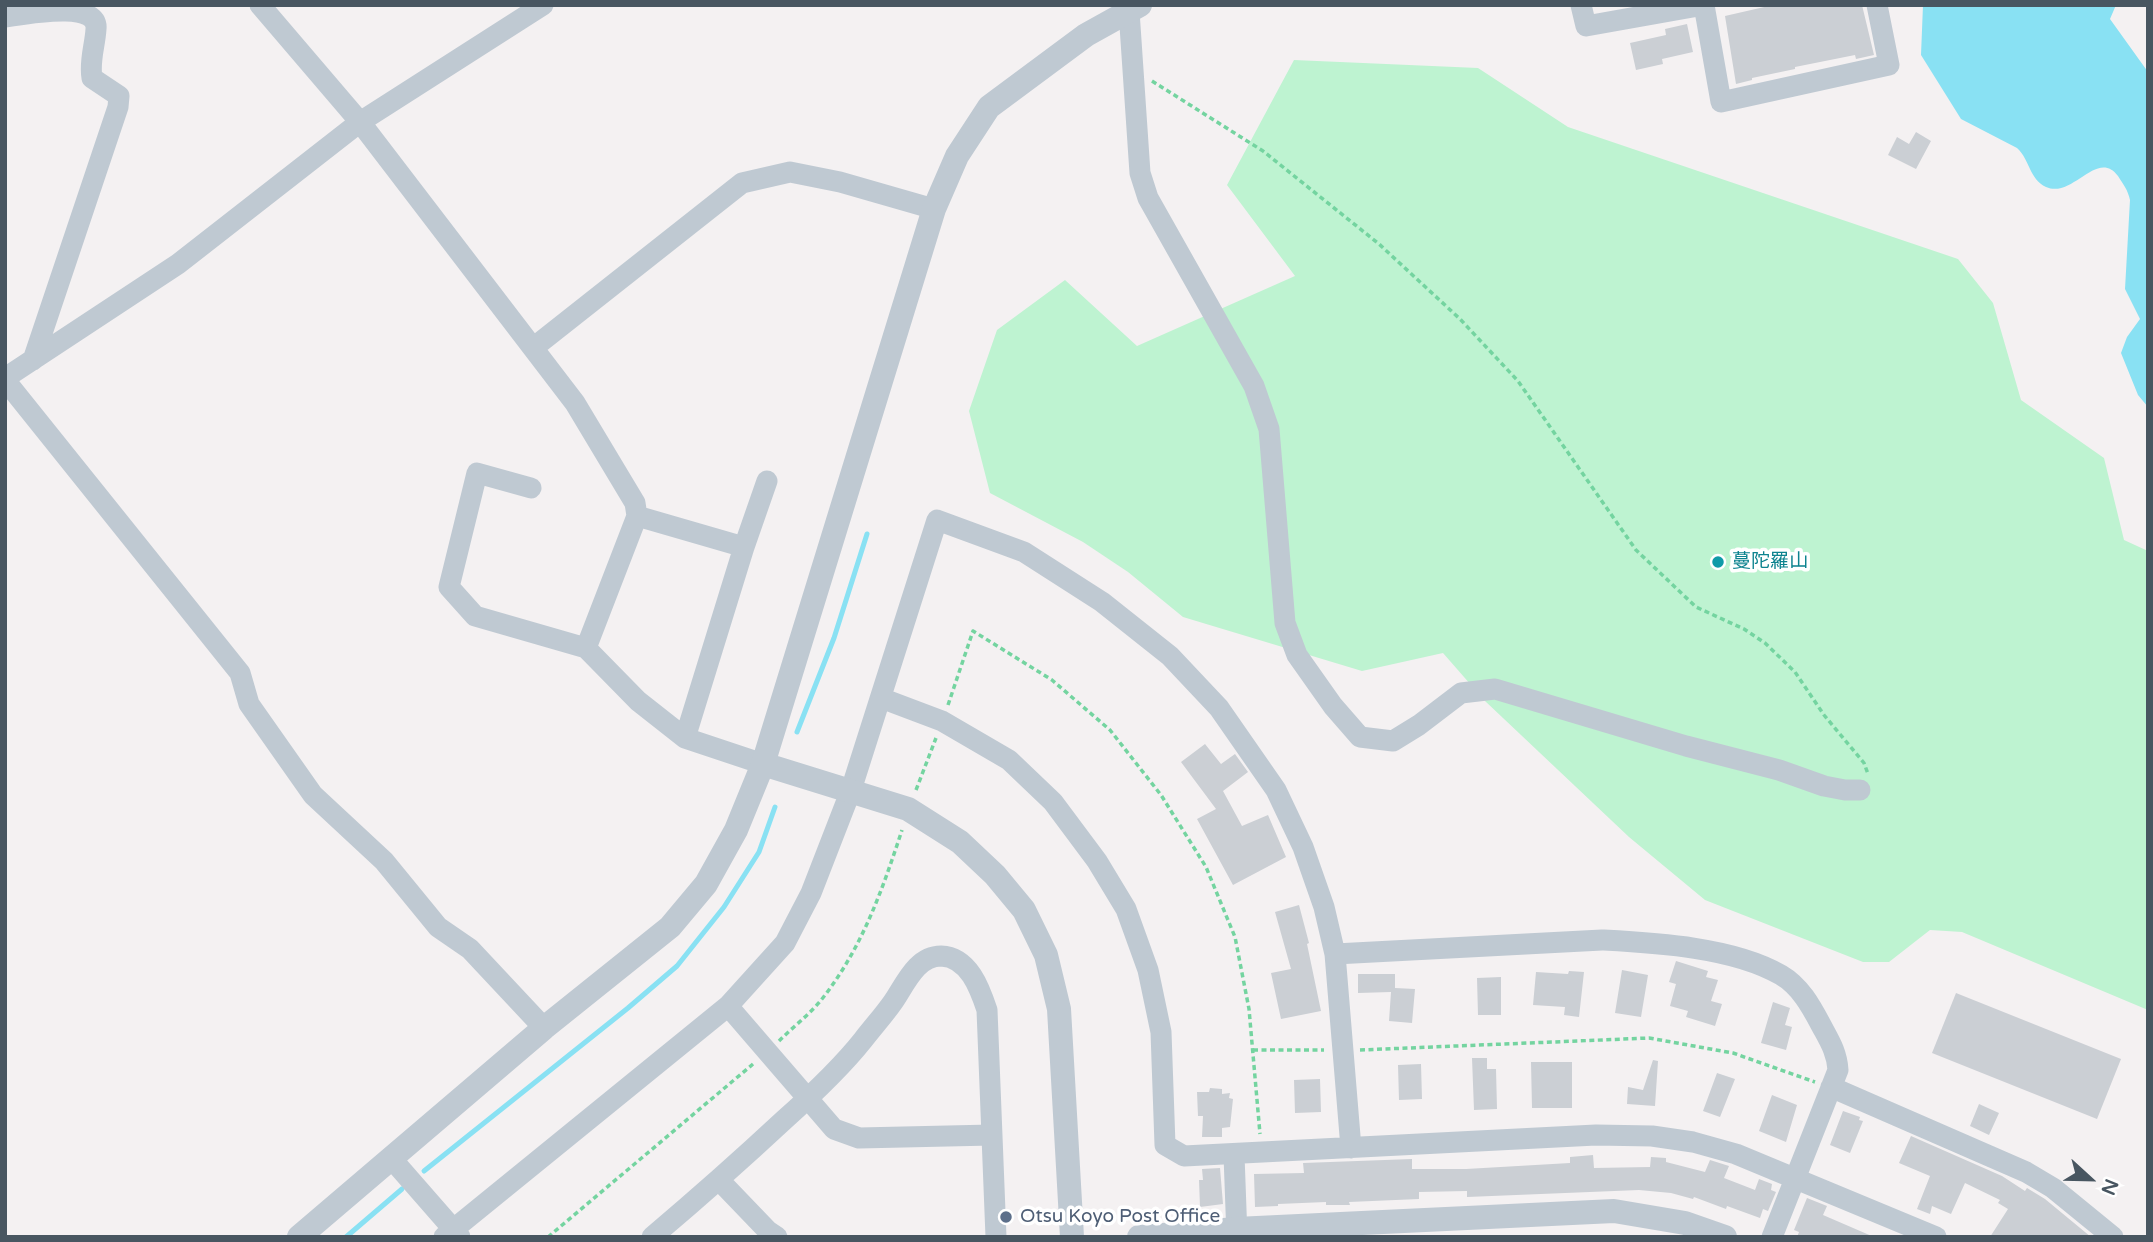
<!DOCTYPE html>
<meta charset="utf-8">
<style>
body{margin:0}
#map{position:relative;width:2153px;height:1242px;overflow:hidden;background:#f4f1f2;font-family:"Varela Round",sans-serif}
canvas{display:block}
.frame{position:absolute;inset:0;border:7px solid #485661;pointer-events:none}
.north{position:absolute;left:2055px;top:1144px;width:70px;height:70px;-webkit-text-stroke:5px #fff;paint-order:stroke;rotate:112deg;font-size:19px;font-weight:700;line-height:28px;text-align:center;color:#485661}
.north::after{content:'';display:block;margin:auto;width:24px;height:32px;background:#485661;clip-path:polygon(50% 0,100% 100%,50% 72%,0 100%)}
</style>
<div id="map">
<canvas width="2153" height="1242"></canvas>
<div class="frame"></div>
<div class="north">N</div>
</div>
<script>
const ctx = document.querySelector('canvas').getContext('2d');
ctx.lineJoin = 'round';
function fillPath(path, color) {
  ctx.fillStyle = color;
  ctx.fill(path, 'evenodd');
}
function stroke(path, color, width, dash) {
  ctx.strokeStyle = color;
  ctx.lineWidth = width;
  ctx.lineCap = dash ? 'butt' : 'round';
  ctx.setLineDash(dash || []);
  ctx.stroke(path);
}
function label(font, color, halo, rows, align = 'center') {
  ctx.font = font + ' "Varela Round","Noto Sans JP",sans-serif';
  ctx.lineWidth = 7;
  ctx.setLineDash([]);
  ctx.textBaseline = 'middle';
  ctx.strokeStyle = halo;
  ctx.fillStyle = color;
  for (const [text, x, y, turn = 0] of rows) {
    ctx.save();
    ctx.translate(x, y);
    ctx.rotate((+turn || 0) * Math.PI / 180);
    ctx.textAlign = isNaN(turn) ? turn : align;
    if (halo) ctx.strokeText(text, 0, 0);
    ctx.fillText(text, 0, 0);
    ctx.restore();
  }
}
const green = new Path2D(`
 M1294 60 1478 68 1568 127 1958 259 1993 303 2021 400 2104 458 2124 540 2148 551V1010L1962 932 1930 930 1889 962H1863L1705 900 1629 837 1485 701 1443 653 1362 671 1183 617 1128 572 1083 542 990 493 969 411 997 330 1065 280 1137 346 1295 276 1227 185Z`);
const water = new Path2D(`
 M1923 5H2116L2110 19 2148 72V407L2138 395 2121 353 2127 337 2140 319 2125 289 2130 200C2128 190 2123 184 2118 176 2097 148 2073 199 2046 187 2029 179 2030 160 2017 148L1961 119 1921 55Z`);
const stream = new Path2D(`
 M797 732 834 638 867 534
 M424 1171 628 1008 677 966 724 907 759 852 775 807
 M346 1237 402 1189`);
const building = new Path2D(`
 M1773 5H1862L1874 55 1856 59 1855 55 1795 67V69L1752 78V80L1736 84 1725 16Z
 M1687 24 1693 52 1662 59 1663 64 1636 70 1630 43 1666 35 1665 29Z
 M1916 132 1931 141 1916 169 1888 155 1897 137 1909 144Z
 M1205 744 1221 764 1235 754 1248 772 1223 791 1242 826 1268 815 1286 857 1233 885 1197 819 1216 809 1181 762Z
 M1299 905 1309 943 1307 944 1321 1011 1281 1019 1271 973 1291 969 1275 912Z
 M1676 961 1708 971 1706 977 1718 980 1711 1001 1722 1004 1715 1026 1686 1017 1688 1011 1670 1006 1676 984 1669 982Z
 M1622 970 1648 975 1641 1017 1615 1013Z
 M1569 971 1584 972 1579 1017 1564 1015 1565 1007 1533 1005 1536 972 1568 974Z
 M1358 974H1395V988L1415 989 1412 1023 1389 1021 1391 992 1358 993Z
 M1501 977V1015H1478L1477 978Z
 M1956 993 2121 1059 2097 1119 1932 1053Z
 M1773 1002 1790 1008 1785 1025 1792 1027 1786 1050 1761 1043Z
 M1472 1058H1487V1069H1496L1497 1109 1474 1110Z
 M1653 1060 1658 1061 1655 1106 1627 1104 1628 1087 1643 1090Z
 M1531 1062H1572V1108H1532Z
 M1421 1064 1422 1099 1399 1100 1398 1065Z
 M1717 1073 1735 1079 1720 1117 1703 1111Z
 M1320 1079 1321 1112 1295 1113 1294 1080Z
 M1210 1088 1222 1089V1094L1230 1093 1229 1098 1233 1099 1230 1127 1222 1128V1137H1202L1203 1116H1198L1197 1092H1209Z
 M1772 1095 1797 1105 1786 1142 1759 1131Z
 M1979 1104 1999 1113 1989 1135 1970 1126Z
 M1843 1111 1860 1117 1859 1120 1863 1121 1850 1153 1830 1145Z
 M1911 1136 2002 1176 2025 1191 2027 1188 2045 1199 2091 1237H1990L2008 1209 1998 1203 2000 1200 1965 1183 1951 1214 1932 1206 1930 1214 1917 1209 1930 1176 1899 1163Z
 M1593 1155 1594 1168 1650 1167 1651 1157 1666 1158V1162L1705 1172 1710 1160 1729 1166 1724 1178 1755 1190 1759 1179 1772 1184 1771 1190 1776 1192 1768 1211 1763 1209 1760 1218 1727 1206 1726 1209 1694 1197 1693 1199 1671 1193 1639 1190 1467 1197V1191L1419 1192V1199L1349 1202 1350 1205H1326V1202L1278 1204V1206L1255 1207 1254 1174 1304 1173 1303 1163 1412 1159V1169H1466L1570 1163V1157Z
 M1220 1168 1223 1204 1200 1207 1199 1180H1203L1202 1169Z
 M1807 1198 1827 1206 1823 1215 1874 1237H1797L1799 1232 1794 1230Z`);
const path = new Path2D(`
 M1152 81 1263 151 1379 244 1460 319 1518 381 1636 550 1696 607 1744 629 1765 643 1795 672 1824 715 1864 763 1868 774
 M948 705 973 631 1052 680 1110 730 1161 795 1206 867 1235 937 1249 1009 1260 1134
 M916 790 936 738
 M779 1041C793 1027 810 1014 822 999 862 948 882 891 902 830
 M1253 1050H1324
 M1360 1050 1649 1038 1733 1053 1815 1082
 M548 1237 753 1064`);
const minor = new Path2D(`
 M260 5 360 122 575 403 635 503 637 516
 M1581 5 1586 26 1704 5 1721 102 1889 65 1877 5
 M1129 11 1140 173 1148 198 1254 386 1269 429 1285 623 1297 655 1333 706 1360 737 1393 741 1419 725 1461 693 1495 689 1686 746 1779 770 1824 786 1845 790H1860
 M5 17C27 14 99 0 96 29 95 46 89 61 92 78L119 96 118 107 33 360
 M533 348 742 183 790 172 840 182 934 209
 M5 378 178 264 360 122 543 5
 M5 380 240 673 249 704 313 795 384 861 438 927 470 949 544 1028
 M531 488 477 473 449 587 475 616 586 648
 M744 547 637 516 586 648 638 701 685 738 763 764
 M881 698 942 721 1009 760 1053 802 1097 861 1126 909 1148 970 1161 1032 1165 1145 1184 1156 1596 1135 1652 1136 1693 1142 1736 1154 1936 1237
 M685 738 744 547 767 481
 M1335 954 1602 940C1656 943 1733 947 1781 975 1800 986 1811 1006 1821 1025 1829 1040 1837 1052 1838 1070L1772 1237
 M728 1006 834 1129 859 1138 992 1135
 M1831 1087 2026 1172 2053 1188 2113 1237
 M1234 1155 1237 1237
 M391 1158 460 1237
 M719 1180 768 1231 777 1237
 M444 1237 728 1006 785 943 811 893 851 790 937 520 1024 552 1102 602 1170 656 1219 708 1276 790 1303 847 1324 907 1335 954 1351 1148
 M652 1237C697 1199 741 1160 784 1120 812 1095 840 1069 863 1040 873 1027 884 1015 893 1002 905 985 916 956 941 956 969 957 980 989 987 1010L996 1237`);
const tertiary = new Path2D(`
 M763 764 908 809 960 842 995 875 1024 910 1046 955 1059 1009 1072 1237
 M299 1237 544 1028 670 927 706 884 736 830 763 764 934 209 957 156 989 107 1086 35 1140 5
 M1139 1237 1236 1229 1614 1211 1685 1223 1725 1237`);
const markers = [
 [1718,562,7,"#0f9aa8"],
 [1006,1217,7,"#5c6f8a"]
];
const cultureNames = [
 ["蔓陀羅山",1732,562]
];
const serviceNames = [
 ["Otsu Koyo Post Office",1020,1217]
];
fillPath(green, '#bef3d1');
fillPath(water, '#89e1f3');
stroke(stream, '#89e1f3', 5);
fillPath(building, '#cbcfd4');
stroke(path, '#74d4a0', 3.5, [5, 3.5]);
stroke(minor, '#bfc9d2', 21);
stroke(tertiary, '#bfc9d2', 24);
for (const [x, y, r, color] of markers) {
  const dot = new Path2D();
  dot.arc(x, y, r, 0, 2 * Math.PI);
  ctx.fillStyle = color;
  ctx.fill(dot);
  stroke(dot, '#fff', 2.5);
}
label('19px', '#0d838f', '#fff', cultureNames, 'left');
label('19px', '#4e5e75', '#fff', serviceNames, 'left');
</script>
